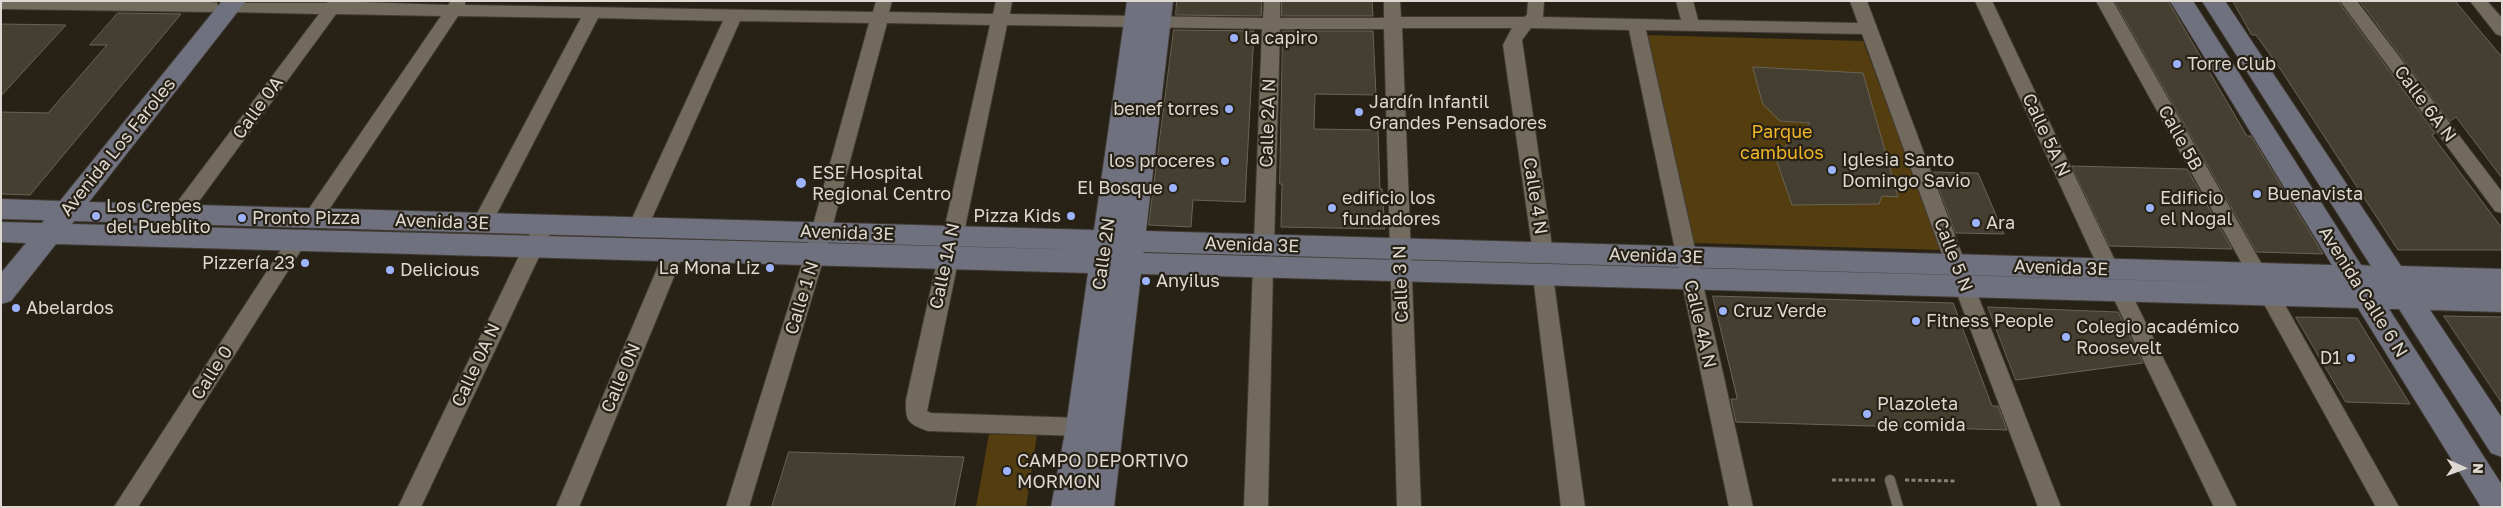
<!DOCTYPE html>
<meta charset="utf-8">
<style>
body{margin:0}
#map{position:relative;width:2503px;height:508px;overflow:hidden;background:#272116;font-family:"Golos Text",sans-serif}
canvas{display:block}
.frame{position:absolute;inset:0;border:2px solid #ddd8d1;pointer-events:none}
.north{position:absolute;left:2438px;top:443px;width:50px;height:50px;-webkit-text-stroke:4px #272116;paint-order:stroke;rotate:92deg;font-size:14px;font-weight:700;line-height:20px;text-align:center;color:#ddd8d1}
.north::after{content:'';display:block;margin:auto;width:18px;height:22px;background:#ddd8d1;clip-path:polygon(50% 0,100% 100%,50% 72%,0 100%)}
</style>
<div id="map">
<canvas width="2503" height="508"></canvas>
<div class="frame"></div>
<div class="north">N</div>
</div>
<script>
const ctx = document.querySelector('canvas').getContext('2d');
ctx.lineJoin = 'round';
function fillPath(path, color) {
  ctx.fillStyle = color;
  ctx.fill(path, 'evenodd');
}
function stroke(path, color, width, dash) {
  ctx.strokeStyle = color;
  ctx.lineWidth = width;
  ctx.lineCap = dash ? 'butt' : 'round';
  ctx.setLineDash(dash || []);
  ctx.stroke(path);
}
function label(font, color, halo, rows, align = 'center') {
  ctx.font = font + ' "Golos Text",sans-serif';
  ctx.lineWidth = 4.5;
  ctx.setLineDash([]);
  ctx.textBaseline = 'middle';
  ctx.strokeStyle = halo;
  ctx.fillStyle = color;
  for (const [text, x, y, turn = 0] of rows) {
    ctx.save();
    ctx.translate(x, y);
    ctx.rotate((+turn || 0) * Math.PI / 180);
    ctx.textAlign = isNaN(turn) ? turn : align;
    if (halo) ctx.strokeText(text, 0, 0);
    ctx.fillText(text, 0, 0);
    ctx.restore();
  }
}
const green = new Path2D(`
 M1644 35 1863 41 1943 250 1690 243Z
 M989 434 1037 435 1026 507H976Z`);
const building = new Path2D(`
 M1177 1H1262L1261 16 1176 15Z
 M1282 1H1372L1373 16H1282Z
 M2115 1H2168L2247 136H2251L2323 254 2257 252Z
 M2233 1H2338L2435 133 2432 135 2502 228V250H2398L2281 70 2256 35H2252Z
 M2360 1H2455L2502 57V178L2456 117 2450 121Z
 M118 13 181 14 30 195 1 194V112L48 113 107 45H90Z
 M1 24 66 25 1 96Z
 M1174 30 1254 31 1245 202 1193 200 1191 227 1149 225Z
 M1283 31H1373L1376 95 1315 94 1314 129 1378 130 1380 189H1382L1385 229 1281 227 1282 184H1280Z
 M1753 67 1863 73 1898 197 1882 196 1879 204 1792 205 1775 156 1810 123 1780 121 1763 104Z
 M2072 166 2187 169 2232 249 2110 246Z
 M1933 172 1978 173 2004 234 1956 233Z
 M1713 296 1953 303 1992 406H1998L2007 430 1736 422 1731 399H1737Z
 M1988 307 2118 312 2143 363 2016 380Z
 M2444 316 2502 317V403Z
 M2296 317 2357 318 2410 404 2346 402Z
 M789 452 964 457 954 507H772Z`);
const path = new Path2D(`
 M1832 480H1876
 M1905 480 1955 481`);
const lane = new Path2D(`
 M1890 480 1898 507`);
const street = new Path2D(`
 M1 1 211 2 217 3 219 7 217 11 211 12 1 9Z
 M328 1 448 5 451 1H465V5L873 12 876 1H892L889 12 993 14 996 1H1012L1010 14 1263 18 1264 1H1280V18H1384V1H1400L1401 17H1524L1527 15 1528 1H1544L1543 17 1681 20 1676 1H1693L1698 20 1858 23 1850 1H1867L1966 265 2061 507H2038L1946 265 1862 34 1646 30 1753 507H1729L1629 30 1531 28 1522 40 1553 253 1550 258 1543 261 1536 258 1533 253 1503 45 1512 28H1402L1421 507H1397L1384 29H1280L1274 245 1271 250 1264 252 1257 250 1254 245 1262 29 1007 25 927 411 931 413 1081 418 1089 420 1092 427 1089 434 1081 436 928 431C908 424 905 421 906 400L990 25 887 23 825 254 749 507H726L805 254 869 23 740 21 648 227 645 232 638 234 631 232 628 227 723 21 598 18 492 223 489 228 482 230 475 228 472 223 581 18 458 16 320 223 313 225 306 223 303 218 306 213 441 16 336 14 186 219 179 221 172 219 169 214 172 209 319 14 230 12 224 11 222 7 224 3H327Z
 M1975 1H1992L2119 269 2116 274 2109 277 2102 274 2099 269Z
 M2096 1H2113L2264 268 2267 273 2264 278 2257 281 2250 278Z
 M2340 1H2357L2502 192V213L2495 211Z
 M2470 1H2487L2502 18V36L2496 34Z
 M544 218 551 220 554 225 421 507H398L534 225 537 220Z
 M298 232 305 234 308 239 305 244 138 507H114L291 234Z
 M675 242 682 245 685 250 579 507H556L665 250 668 245Z
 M1263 259 1270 262 1273 267 1268 507H1244L1253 267 1256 262Z
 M1543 268 1550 271 1553 276 1585 507H1561L1533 276 1536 271Z
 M2120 283 2127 285 2130 291 2237 507H2214L2110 291 2113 285Z
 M2269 287 2276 289 2399 507H2376L2259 295 2262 289Z`);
const secondary = new Path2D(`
 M222 1H246L89 202 1094 230 1127 1H1173L1146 231 2332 265 2170 1H2193L2361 265 2371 266 2202 1H2225L2401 266 2502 269V312L2430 310 2502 418V457L2491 453 2399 309H2389L2502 485V507H2481L2358 308 1141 274 1114 507H1051L1066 427 1088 273 56 244 11 301 1 304V273L26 243 1 242V222L42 223 44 220 1 219V199L60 201ZM74 221 1091 250 72 224ZM1144 252 2283 284 1143 253Z`);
const markers = [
 [1234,38,5,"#9db4fd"],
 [2177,64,5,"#9db4fd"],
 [1229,109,5,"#9db4fd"],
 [1359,112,5,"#9db4fd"],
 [1225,161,5,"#9db4fd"],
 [1832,170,5,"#9db4fd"],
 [801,183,6,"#9db4fd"],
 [1173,188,5,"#9db4fd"],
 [2257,194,5,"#9db4fd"],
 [1332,208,5,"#9db4fd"],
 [2150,208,5,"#9db4fd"],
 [96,216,5,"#9db4fd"],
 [1071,216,5,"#9db4fd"],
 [242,218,5,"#9db4fd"],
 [1976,223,5,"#9db4fd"],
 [305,263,5,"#9db4fd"],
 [770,268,5,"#9db4fd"],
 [390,270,5,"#9db4fd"],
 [1146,281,5,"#9db4fd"],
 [16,308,5,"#9db4fd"],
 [1723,311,5,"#9db4fd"],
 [1916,321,5,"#9db4fd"],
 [2066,337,5,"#9db4fd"],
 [2351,358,5,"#9db4fd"],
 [1867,414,5,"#9db4fd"],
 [1007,471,5,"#9db4fd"]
];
const poiNames = [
 ["la capiro",1244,38],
 ["Torre Club",2187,64],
 ["Jardín Infantil",1369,102],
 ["Grandes Pensadores",1369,123],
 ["benef torres",1219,109,"right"],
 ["Iglesia Santo",1842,160],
 ["Domingo Savio",1842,181],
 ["los proceres",1215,161,"right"],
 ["ESE Hospital",812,173],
 ["Regional Centro",812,194],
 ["El Bosque",1163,188,"right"],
 ["Buenavista",2267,194],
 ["edificio los",1342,198],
 ["fundadores",1342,219],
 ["Edificio",2160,198],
 ["el Nogal",2160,219],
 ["Los Crepes",106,206],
 ["del Pueblito",106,227],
 ["Pizza Kids",1061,216,"right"],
 ["Pronto Pizza",252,218],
 ["Ara",1986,223],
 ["Pizzería 23",295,263,"right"],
 ["La Mona Liz",760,268,"right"],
 ["Delicious",400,270],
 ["Anyilus",1156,281],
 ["Abelardos",26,308],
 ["Cruz Verde",1733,311],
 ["Fitness People",1926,321],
 ["Colegio académico",2076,327],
 ["Roosevelt",2076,348],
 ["D1",2341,358,"right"],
 ["Plazoleta",1877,404],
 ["de comida",1877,425],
 ["CAMPO DEPORTIVO",1017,461],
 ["MORMON",1017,482]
];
const streetNames = [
 ["Calle 6A N",2425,104,53],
 ["Calle 0A",258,108,-54],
 ["Calle 2A N",1268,123,-88],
 ["Calle 5A N",2046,135,65],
 ["Calle 5B",2180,138,61],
 ["Avenida Los Faroles",118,147,-51],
 ["Calle 4 N",1535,196,81],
 ["Avenida 3E",442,222,2],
 ["Avenida 3E",847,233,2],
 ["Avenida 3E",1252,245,2],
 ["Calle 2N",1104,254,-82],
 ["Calle 5 N",1953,255,69],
 ["Avenida 3E",1656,256,2],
 ["Calle 1A N",945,266,-78],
 ["Avenida 3E",2061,268,2],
 ["Calle 3 N",1401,284,-92],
 ["Avenida Calle 6 N",2363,292,58],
 ["Calle 1 N",802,298,-73],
 ["Calle 4A N",1700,324,77],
 ["Calle 0A N",476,365,-65],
 ["Calle 0",212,373,-57],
 ["Calle 0N",621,378,-67]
];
const parkNames = [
 ["Parque",1782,132],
 ["cambulos",1782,153]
];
fillPath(green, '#543e10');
fillPath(building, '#453f32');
stroke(building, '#6a6356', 1);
stroke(lane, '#413b34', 12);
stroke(street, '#413b34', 2);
stroke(secondary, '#413b34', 2);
stroke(path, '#868077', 3, [4, 2.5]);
stroke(lane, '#716a5d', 10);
fillPath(street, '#716a5d');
fillPath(secondary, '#70717e');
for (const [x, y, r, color] of markers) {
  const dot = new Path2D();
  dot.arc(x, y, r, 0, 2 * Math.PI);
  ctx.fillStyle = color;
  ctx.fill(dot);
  stroke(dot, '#272116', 2);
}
label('18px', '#ddd8d1', '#272116', poiNames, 'left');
label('18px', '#ddd8d1', '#272116', streetNames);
label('18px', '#f2b527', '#272116', parkNames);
</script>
